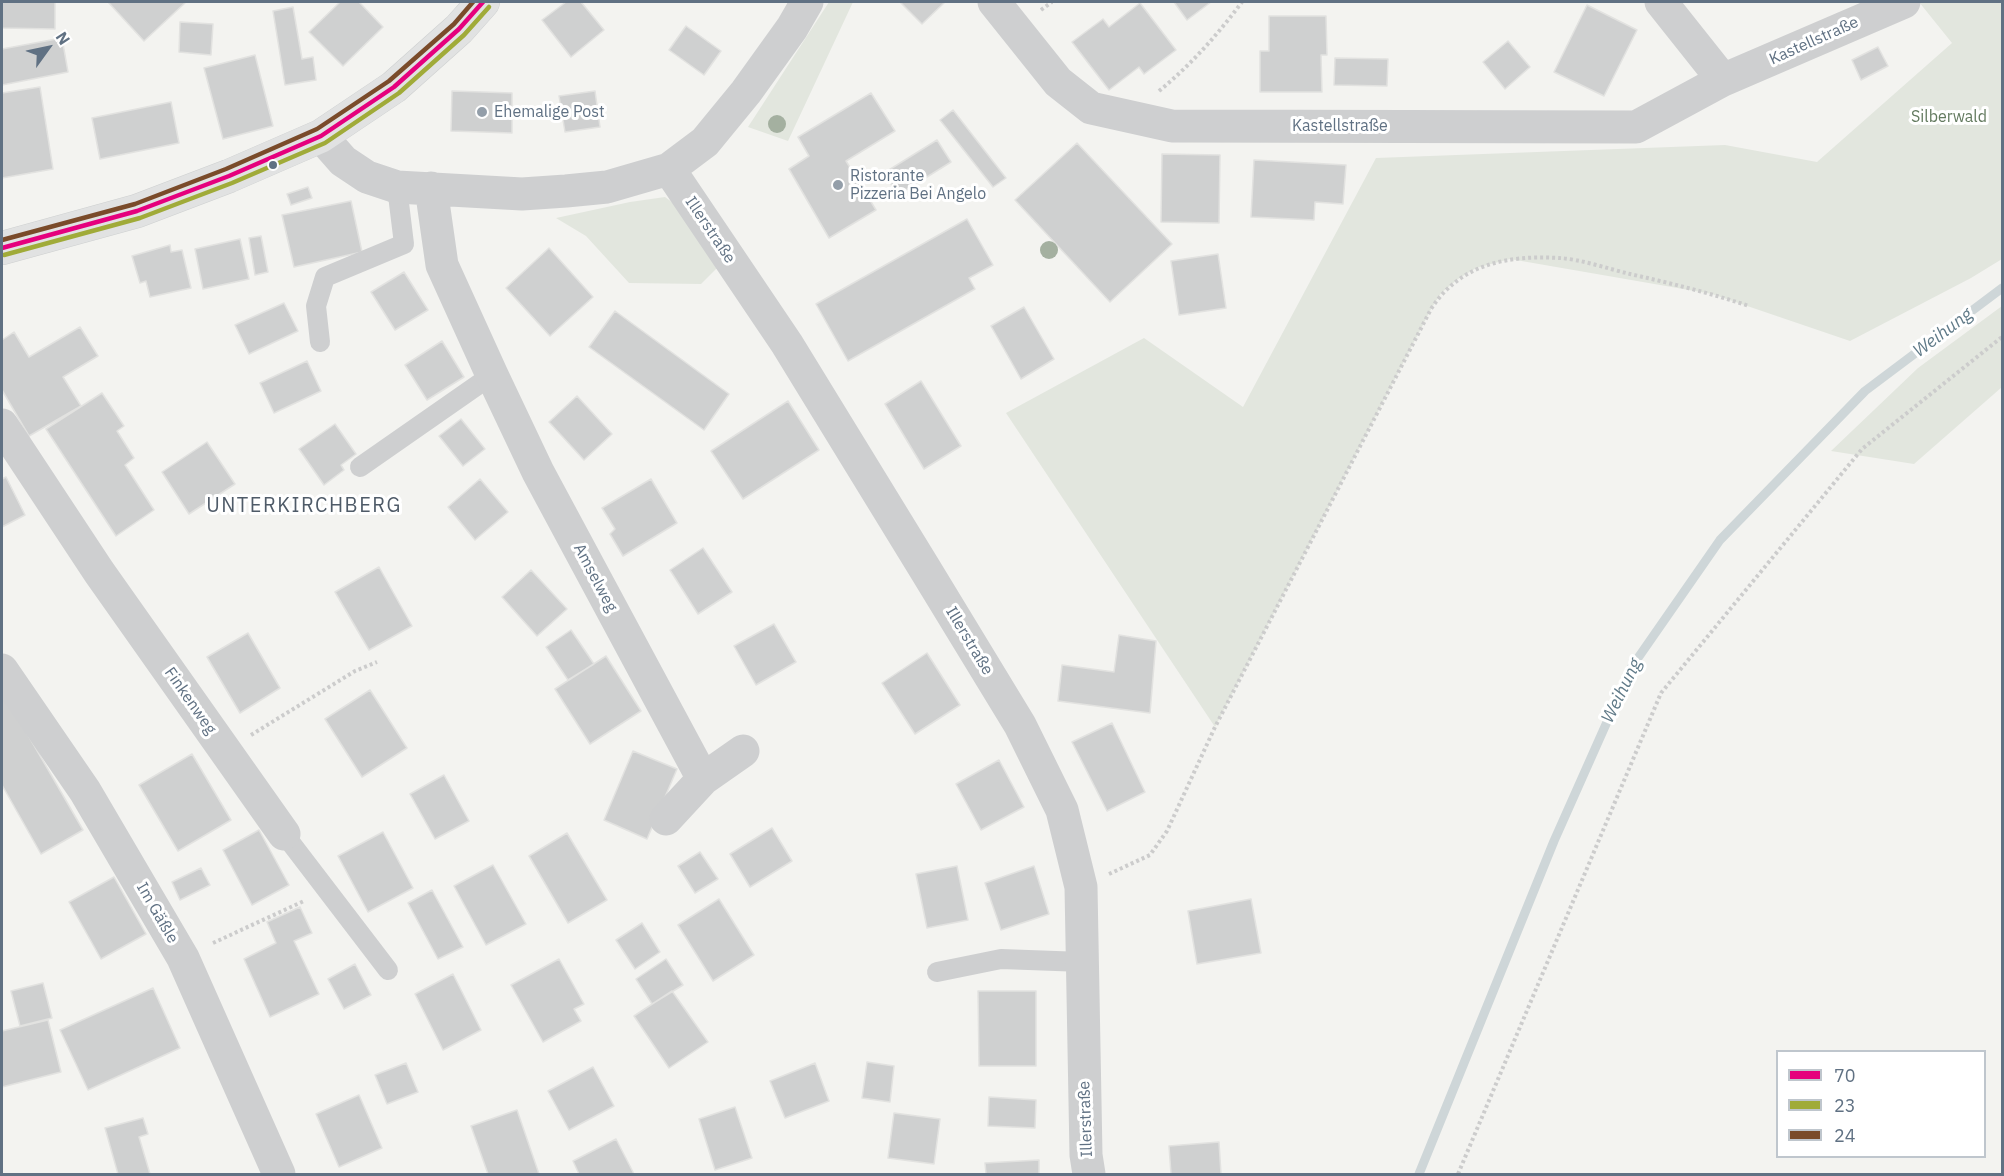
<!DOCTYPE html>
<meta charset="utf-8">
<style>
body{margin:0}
#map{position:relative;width:2004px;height:1176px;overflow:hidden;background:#f3f3f0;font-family:"IBM Plex Sans",sans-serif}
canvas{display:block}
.frame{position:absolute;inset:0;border:3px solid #607183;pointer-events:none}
.legend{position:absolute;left:1776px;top:1050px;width:210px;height:108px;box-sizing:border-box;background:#fff;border:2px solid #bfc6cd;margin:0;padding:8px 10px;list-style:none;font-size:18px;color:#607183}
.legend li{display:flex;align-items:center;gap:12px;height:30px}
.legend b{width:30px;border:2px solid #bfc6cd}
.north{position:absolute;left:18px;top:18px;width:60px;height:60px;-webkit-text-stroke:4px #fff;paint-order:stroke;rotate:57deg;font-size:16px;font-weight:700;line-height:24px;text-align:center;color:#607183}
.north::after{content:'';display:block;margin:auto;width:21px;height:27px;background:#607183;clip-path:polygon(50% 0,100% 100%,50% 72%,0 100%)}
</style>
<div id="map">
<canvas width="2004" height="1176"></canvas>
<div class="frame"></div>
<ul class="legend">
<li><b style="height:8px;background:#e5007d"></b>70</li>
<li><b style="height:8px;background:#a0ab39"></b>23</li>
<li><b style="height:8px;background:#7a4b2a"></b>24</li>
</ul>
<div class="north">N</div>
</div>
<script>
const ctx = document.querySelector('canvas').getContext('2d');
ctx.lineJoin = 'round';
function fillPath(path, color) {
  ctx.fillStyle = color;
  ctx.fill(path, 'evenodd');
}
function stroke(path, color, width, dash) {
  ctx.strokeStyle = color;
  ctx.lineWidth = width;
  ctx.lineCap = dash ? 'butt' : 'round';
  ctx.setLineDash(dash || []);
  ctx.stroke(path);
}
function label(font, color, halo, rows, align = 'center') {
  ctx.font = font + ' "IBM Plex Sans",sans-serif';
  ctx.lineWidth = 6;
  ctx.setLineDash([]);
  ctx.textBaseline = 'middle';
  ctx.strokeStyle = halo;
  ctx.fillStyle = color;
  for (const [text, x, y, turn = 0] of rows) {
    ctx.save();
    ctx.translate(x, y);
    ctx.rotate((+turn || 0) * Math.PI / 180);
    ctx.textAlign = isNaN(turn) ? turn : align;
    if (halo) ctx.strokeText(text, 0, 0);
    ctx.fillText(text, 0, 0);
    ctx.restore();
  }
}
const green = new Path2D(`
 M829 2H853L788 141 748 127Z
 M1919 2H2002V259L1971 278 1850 341 1712 294 1510 259 1476 268 1458 279 1441 293 1431 309 1215 727 1006 413 1144 338 1243 407 1376 158 1725 145 1817 162 1952 43Z
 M665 197 692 217 720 265 701 284 629 283 586 236 556 218 630 202Z
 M2002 306V387L1914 464 1831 451 1918 368Z`);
const stream = new Path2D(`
 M1419 1174 1554 841 1631 668 1720 540 1865 391 2002 288`);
const building = new Path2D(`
 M2 2H55V29L2 28Z
 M108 2H186L144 41Z
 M340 2H359L383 27 343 66 309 32Z
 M566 2H581L604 30 571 57 542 20Z
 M900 2H945L922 24Z
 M1174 2H1211L1187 20Z
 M1140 3 1176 50 1144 74 1139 67 1109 90 1072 42 1103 19 1109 27Z
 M1587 5 1637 30 1604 96 1554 72Z
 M293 7 302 59 313 57 316 80 285 85 273 11Z
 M1269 16H1326L1327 55H1321L1322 92H1260V51H1269Z
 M180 22 213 24 211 55 179 52Z
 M686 26 721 51 704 75 669 50Z
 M62 38 68 72 2 85V49Z
 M1508 41 1530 67 1505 89 1483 62Z
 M1878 47 1888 66 1861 80 1852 60Z
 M255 55 273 126 223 139 204 68Z
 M1335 58 1388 59 1387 86 1334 85Z
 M40 87 53 169 2 178V93Z
 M452 91 512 93V133L451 131Z
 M595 91 600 127 565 132 559 96Z
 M871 93 895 131 846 161 876 210 829 238 789 169 809 156 798 137Z
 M171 102 179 143 100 159 92 118Z
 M953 110 1006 178 993 187 940 120Z
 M937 140 951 162 898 195 884 173Z
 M1077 143 1172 244 1110 302 1015 200Z
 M1162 154 1220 155 1219 223 1161 222Z
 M1254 160 1346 165 1343 204 1315 202 1314 220 1251 217Z
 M308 187 312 198 291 205 287 194Z
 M351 201 362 252 294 267 282 215Z
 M967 219 993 265 969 278 975 289 848 361 816 304Z
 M261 236 268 272 255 275 249 238Z
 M240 239 249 279 203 289 195 249Z
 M170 245 171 252 182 250 191 288 150 297 146 281 140 283 132 256Z
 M549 248 593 297 550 336 506 288Z
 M1218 254 1226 308 1179 315 1171 261Z
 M404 272 428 310 395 330 371 292Z
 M284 303 298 331 249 354 235 325Z
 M1024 307 1054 359 1021 379 991 326Z
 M615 311 729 394 704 430 589 347Z
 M80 327 98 356 63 377 81 406 29 436 2 390V340L14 332 29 357Z
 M442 341 464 377 427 400 405 365Z
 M307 361 321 391 274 413 260 383Z
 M921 381 961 446 924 469 885 404Z
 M102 393 124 426 117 431 134 458 125 465 154 510 116 536 46 429Z
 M577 396 612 434 584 460 549 422Z
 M788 401 819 450 743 499 711 451Z
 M461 419 485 449 463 466 439 436Z
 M335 424 356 454 341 465 344 470 324 485 299 449Z
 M207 442 235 484 189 514 162 472Z
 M6 477 25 515 2 527V479Z
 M480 479 508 512 475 540 448 507Z
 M651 479 677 523 623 556 610 534 615 529 602 508Z
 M703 548 732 592 698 614 670 570Z
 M379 567 412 626 369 650 335 592Z
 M531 570 567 609 537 636 502 597Z
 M774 624 796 662 756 685 734 646Z
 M571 630 594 664 568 680 546 647Z
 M248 633 280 688 240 713 207 657Z
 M1119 635 1156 641 1150 713 1058 701 1062 665 1114 672Z
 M927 653 960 705 915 734 882 683Z
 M606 656 641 711 590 744 555 689Z
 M2 690 83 830 41 854 2 785Z
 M370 690 407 748 362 777 325 719Z
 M1112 723 1145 792 1107 811 1072 742Z
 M633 751 677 769 647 839 604 820Z
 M192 754 231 820 178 851 139 785Z
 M999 760 1024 807 981 830 956 784Z
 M444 775 469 821 435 839 410 794Z
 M772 828 792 861 750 887 730 854Z
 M259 830 289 885 252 905 223 850Z
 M383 832 413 888 368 912 338 856Z
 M567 833 607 900 568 923 529 856Z
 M700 852 718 879 695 893 678 866Z
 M493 865 526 924 486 945 454 886Z
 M957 866 968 920 927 928 916 874Z
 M1034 866 1049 914 1001 930 985 883Z
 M201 868 210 885 180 900 172 882Z
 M114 877 146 934 101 959 69 902Z
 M432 890 463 947 438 959 408 903Z
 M719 899 754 955 713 981 678 925Z
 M1251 899 1261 953 1197 964 1188 911Z
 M300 907 312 933 294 941 319 994 270 1017 244 959 276 943 267 922Z
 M642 923 660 952 635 969 616 940Z
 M559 959 584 1004 574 1009 581 1021 543 1042 511 985Z
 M666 959 683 985 652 1004 636 979Z
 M355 964 371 995 344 1009 328 979Z
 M453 974 481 1030 443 1050 415 994Z
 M43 983 52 1018 20 1026 11 991Z
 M153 988 180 1048 88 1090 60 1030Z
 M672 991 708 1042 669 1068 634 1016Z
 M978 991H1036V1066H979Z
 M48 1020 61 1072 2 1087V1031Z
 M867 1062 894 1066 890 1102 862 1098Z
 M406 1063 418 1092 387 1104 375 1075Z
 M815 1063 829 1101 785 1118 770 1081Z
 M593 1067 614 1106 569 1130 548 1091Z
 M359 1095 382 1148 339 1167 316 1114Z
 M989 1097 1036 1100 1035 1128 988 1126Z
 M735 1107 752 1158 715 1170 699 1119Z
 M517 1110 539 1174H488L471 1126Z
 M894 1113 940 1119 934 1164 888 1158Z
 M143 1118 148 1134 139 1137 150 1174H118L105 1128Z
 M616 1139 634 1174H579L573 1161Z
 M1219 1142 1221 1174H1171L1169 1146Z
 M1039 1160V1174H986L985 1163Z`);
const path = new Path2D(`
 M1041 10 1052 2
 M1159 91C1191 65 1218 34 1242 2
 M251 735 355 671 377 662
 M1109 874 1150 855 1167 831 1215 727 1431 309C1460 264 1507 255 1559 258 1580 259 1609 269 1630 274 1670 283 1710 293 1749 306
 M213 943 304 901
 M1458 1174 1661 693 1862 449 2002 337`);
const lane = new Path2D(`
 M320 342 316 306 325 277 404 244 397 187
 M360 467 492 375
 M284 834 388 970
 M937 972 1001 959 1083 962`);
const street = new Path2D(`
 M807 2 792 28 746 92 705 142 669 169 787 344 925 569 1020 725 1062 810 1081 887 1086 1155 1089 1174
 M994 2 1058 82 1091 108 1172 126 1636 127 1723 80 1904 2
 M1661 2 1723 80
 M321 136 343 161 367 177 397 187 522 194 566 191 607 187 669 169
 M431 188 442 265 492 375 538 472 703 779
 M2 425 99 572 284 834
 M2 670 85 791 183 958 279 1174
 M666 819 703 779 743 751`);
const secondary = new Path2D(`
 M2 248 137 211 229 176 321 136 394 87 459 29 483 2`);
const bus1 = new Path2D(`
 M2 248 137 211 229 176 321 136 394 87 459 29 483 2`);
const bus2 = new Path2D(`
 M4 255 140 218 232 183 325 143 399 93 464 35 489 7`);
const bus3 = new Path2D(`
 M2 240 135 204 226 169 317 129 389 81 454 24 473 2`);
const trees = [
 [777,124],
 [1049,250]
];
const markers = [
 [482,112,6,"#939ea9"],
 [273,165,5,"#607183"],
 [838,185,6,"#939ea9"]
];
const streetNames = [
 ["Kastellstraße",1814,41,-24],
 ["Kastellstraße",1340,126],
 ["Illerstraße",710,230,56],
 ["Amselweg",595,578,62],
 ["Illerstraße",969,641,59],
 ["Finkenweg",190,701,55],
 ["Im Gäßle",157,913,60],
 ["Illerstraße",1086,1119,-92]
];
const poiNames = [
 ["Ehemalige Post",494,112],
 ["Ristorante",850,176],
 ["Pizzeria Bei Angelo",850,194]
];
const parkNames = [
 ["Silberwald",1949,117]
];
const waterNames = [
 ["Weihung",1943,333,-37],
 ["Weihung",1622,691,-64]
];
const quarterNames = [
 ["UNTERKIRCHBERG",304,506]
];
fillPath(green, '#e2e6de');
stroke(stream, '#ced6d8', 9);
fillPath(building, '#cfd0d0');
stroke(building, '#e2e2e0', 1.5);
stroke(secondary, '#ced0d0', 34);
stroke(path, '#ccc', 4, [3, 3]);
stroke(lane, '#cecfd0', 20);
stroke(street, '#cecfd0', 33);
stroke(secondary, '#e1e2e2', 33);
stroke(bus1, '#e5007d', 4.5);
stroke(bus2, '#a0ab39', 4.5);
stroke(bus3, '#7a4b2a', 4.5);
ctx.fillStyle = '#a4b0a0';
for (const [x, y] of trees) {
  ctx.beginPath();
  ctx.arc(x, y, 9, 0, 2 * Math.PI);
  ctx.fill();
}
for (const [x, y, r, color] of markers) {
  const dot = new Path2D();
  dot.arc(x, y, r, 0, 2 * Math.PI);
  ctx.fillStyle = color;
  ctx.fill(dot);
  stroke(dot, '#fff', 2);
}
label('16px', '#607183', '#fff', streetNames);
label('16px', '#607183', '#fff', poiNames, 'left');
label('16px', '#637a5f', '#fff', parkNames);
label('italic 18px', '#607a88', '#fff', waterNames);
ctx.letterSpacing = '1.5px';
label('20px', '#4f5b68', '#fff', quarterNames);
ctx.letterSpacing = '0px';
</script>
